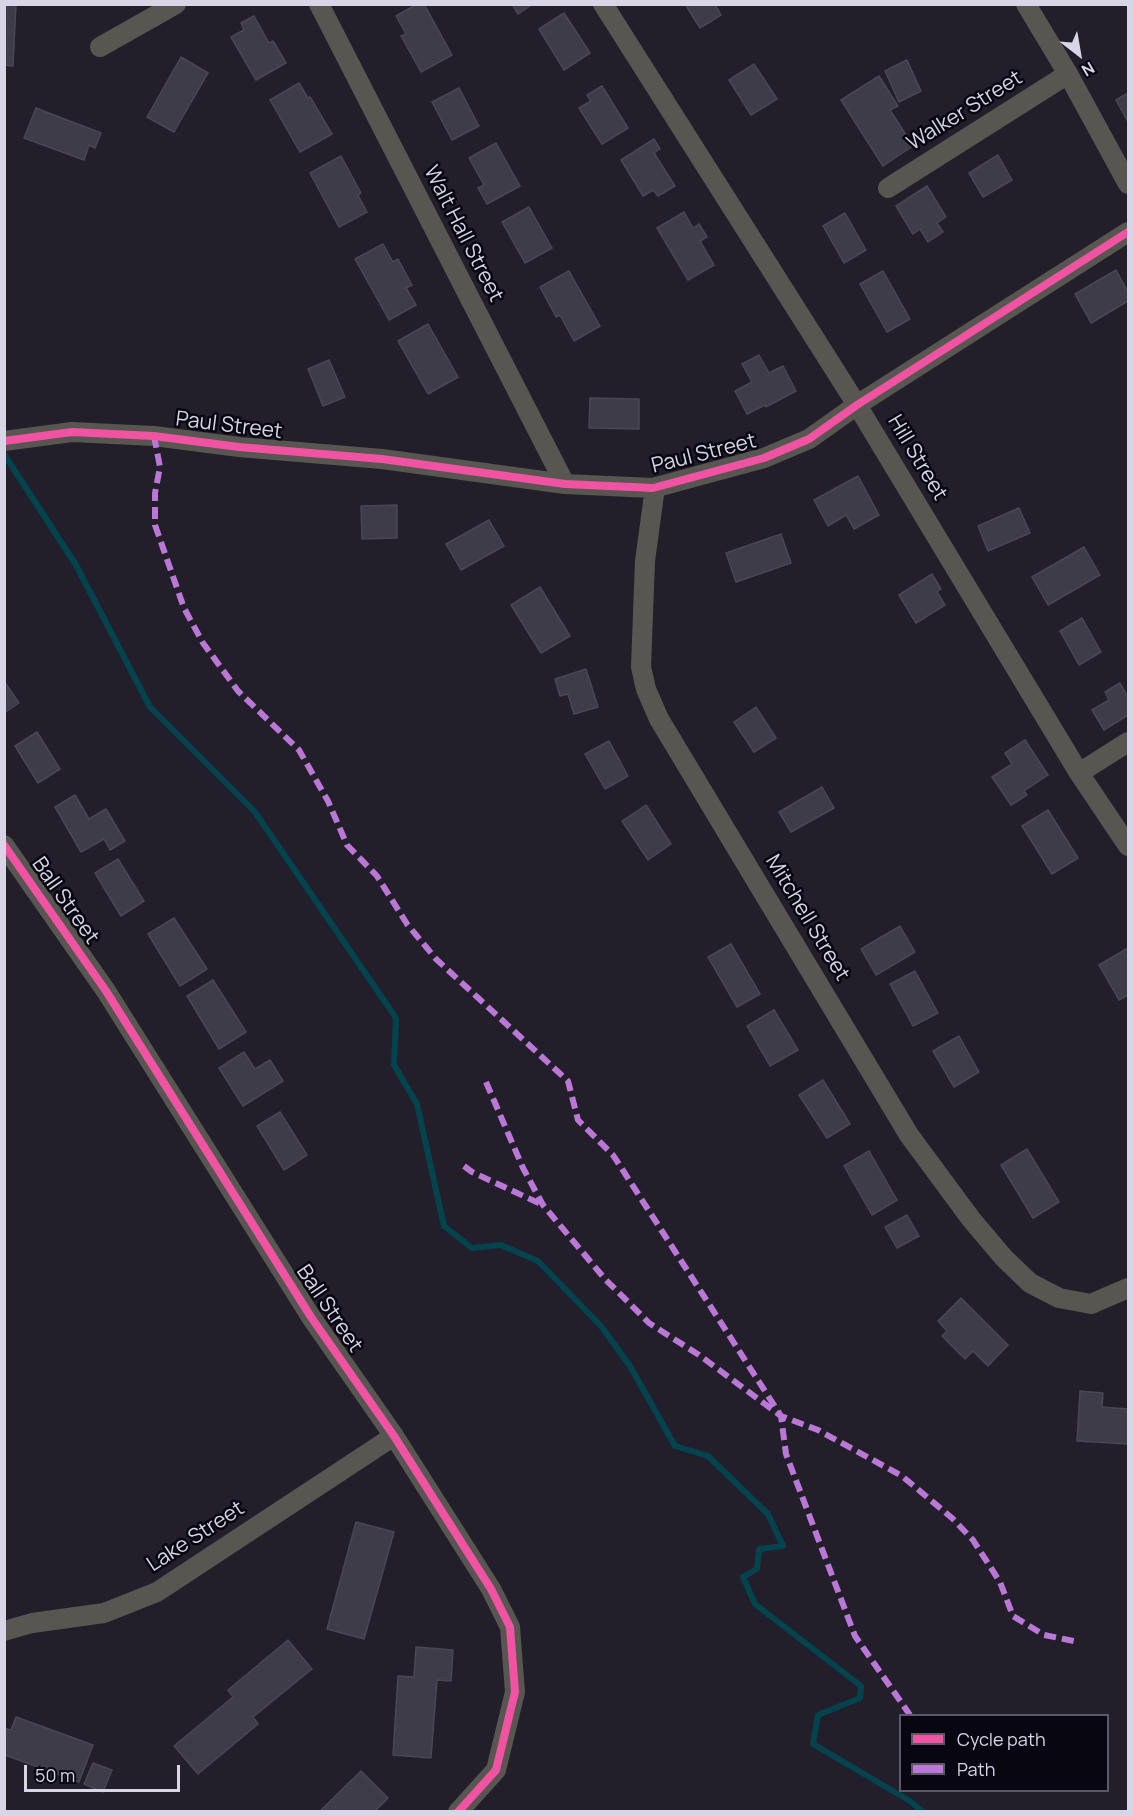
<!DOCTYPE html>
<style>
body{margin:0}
#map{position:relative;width:1133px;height:1816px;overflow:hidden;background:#221f2b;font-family:Manrope,sans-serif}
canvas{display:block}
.frame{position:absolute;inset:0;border:6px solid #d8d6e6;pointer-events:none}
.legend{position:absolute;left:899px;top:1714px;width:210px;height:78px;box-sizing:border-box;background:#080610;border:2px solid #5b5966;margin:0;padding:8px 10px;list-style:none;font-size:18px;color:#d8d6e6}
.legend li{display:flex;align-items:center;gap:12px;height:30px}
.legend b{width:30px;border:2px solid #5b5966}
.north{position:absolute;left:1049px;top:24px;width:60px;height:60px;-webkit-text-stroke:4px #080610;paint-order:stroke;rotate:149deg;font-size:16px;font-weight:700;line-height:24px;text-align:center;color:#d8d6e6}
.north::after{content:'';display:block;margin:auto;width:21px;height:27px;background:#d8d6e6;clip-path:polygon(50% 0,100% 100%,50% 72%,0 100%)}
.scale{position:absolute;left:24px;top:1765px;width:156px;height:27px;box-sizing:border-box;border:3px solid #d8d6e6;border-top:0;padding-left:8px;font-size:18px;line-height:21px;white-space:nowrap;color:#d8d6e6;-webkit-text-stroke:4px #080610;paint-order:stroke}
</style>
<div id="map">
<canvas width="1133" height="1816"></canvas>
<div class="frame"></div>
<ul class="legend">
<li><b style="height:8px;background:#f153a3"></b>Cycle path</li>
<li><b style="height:8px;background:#ba77d6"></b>Path</li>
</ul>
<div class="north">N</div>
<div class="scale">50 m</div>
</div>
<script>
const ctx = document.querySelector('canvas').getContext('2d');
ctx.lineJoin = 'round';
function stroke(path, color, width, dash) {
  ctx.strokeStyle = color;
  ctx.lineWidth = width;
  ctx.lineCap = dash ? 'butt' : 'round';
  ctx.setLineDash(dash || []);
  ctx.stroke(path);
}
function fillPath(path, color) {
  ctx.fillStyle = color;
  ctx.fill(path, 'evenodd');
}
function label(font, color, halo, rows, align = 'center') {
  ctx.font = font + ' Manrope,sans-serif';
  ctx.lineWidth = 5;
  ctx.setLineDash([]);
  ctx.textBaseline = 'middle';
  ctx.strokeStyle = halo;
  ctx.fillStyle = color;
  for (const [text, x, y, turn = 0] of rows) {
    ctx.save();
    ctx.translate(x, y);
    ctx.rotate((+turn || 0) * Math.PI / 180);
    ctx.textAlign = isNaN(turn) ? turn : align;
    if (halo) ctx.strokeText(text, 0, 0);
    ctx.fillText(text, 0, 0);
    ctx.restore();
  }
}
const stream = new Path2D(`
 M4 454 76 565 150 707 255 812 396 1018 394 1065 417 1104 444 1226 472 1248 501 1245 538 1261 601 1326 630 1366 675 1446 708 1456 768 1514 783 1546 759 1549 757 1569 743 1577 755 1604 861 1686 860 1698 818 1715 813 1744 910 1801 923 1812`);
const building = new Path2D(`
 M4 4H16L13 66 4 65Z
 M417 4H424L452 55 421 72 401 36 406 34 396 16Z
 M512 4H533L518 14Z
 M685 4H715L721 15 700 28Z
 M564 13 590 53 564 70 539 29Z
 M254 16 269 43 273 41 286 63 256 80 231 37 244 30 241 23Z
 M181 57 208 73 174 132 147 117Z
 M907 60 921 91 899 102 885 71Z
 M754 64 777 99 751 115 729 80Z
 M879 76 898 106 890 110 913 146 883 166 841 100Z
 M299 83 308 98 310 97 332 134 300 152 270 100Z
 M602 86 628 128 602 144 579 108 591 101 587 95Z
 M459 88 479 126 452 140 432 102Z
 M1128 93V122L1116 100Z
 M36 108 101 133 95 148 89 145 84 160 24 138Z
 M654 139 660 149 654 153 675 186 658 196 653 190 643 196 621 160Z
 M496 143 520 186 487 204 478 188 484 185 469 158Z
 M998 155 1012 180 983 197 969 173Z
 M341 156 361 193 358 195 367 212 339 227 310 173Z
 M927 186 946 217 937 223 943 232 928 242 920 229 913 234 896 206Z
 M529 207 552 248 525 263 502 222Z
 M684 212 693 228 699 224 707 237 700 241 714 265 688 280 657 228Z
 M845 213 866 250 844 263 823 226Z
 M383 244 393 262 398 259 412 285 406 288 416 305 389 320 355 259Z
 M1116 270 1128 292V301L1091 323 1075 294Z
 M569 271 600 326 574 341 560 315 556 317 540 287Z
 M883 271 910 319 887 332 860 284Z
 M428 324 458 377 428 394 398 341Z
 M759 355 769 373 783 366 796 391 766 407 765 405 747 414 735 391 752 382 742 364Z
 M329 360 345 397 323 406 308 369Z
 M590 398 639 399V429L589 428Z
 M858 476 879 515 854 529 846 515 828 526 814 500Z
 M397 505V538L362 539 361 506Z
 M1019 508 1030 533 988 551 978 526Z
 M489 520 504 546 461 570 446 544Z
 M781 534 791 563 736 582 726 553Z
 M1084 547 1100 575 1048 605 1032 577Z
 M932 574 941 589 937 592 945 605 916 623 899 595Z
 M540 587 570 636 541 653 511 605Z
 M1082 618 1101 652 1079 665 1060 631Z
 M586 669 598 707 574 714 568 694 560 696 555 679Z
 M4 681 19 703 4 713Z
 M1120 683 1128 697V715L1104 730 1092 710 1109 700 1105 692Z
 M756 707 776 738 754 752 734 722Z
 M37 732 60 769 38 783 15 746Z
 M1025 740 1048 775 1024 791 1027 795 1011 805 992 777 1012 764 1005 753Z
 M609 741 628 776 605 789 585 754Z
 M822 787 834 808 791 832 779 812Z
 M75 795 89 819 106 809 125 841 110 850 104 839 81 852 55 807Z
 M646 805 671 844 648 860 622 821Z
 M1048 810 1078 858 1052 874 1022 826Z
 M118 859 144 901 121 916 95 873Z
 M174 918 207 969 180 986 148 934Z
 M900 926 915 952 876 975 861 949Z
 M731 944 760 994 737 1007 708 957Z
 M1128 948V995L1119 1000 1099 965Z
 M915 971 938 1013 913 1026 890 984Z
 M213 980 246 1032 219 1049 187 996Z
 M774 1010 798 1050 770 1066 747 1026Z
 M959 1036 979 1072 954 1087 933 1051Z
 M244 1052 255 1069 270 1060 283 1081 243 1106 219 1068Z
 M823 1080 850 1124 827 1138 799 1095Z
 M280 1112 307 1155 284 1170 257 1126Z
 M1027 1149 1059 1202 1033 1218 1001 1165Z
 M869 1151 897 1200 872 1215 844 1166Z
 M907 1215 919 1236 897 1248 885 1227Z
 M961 1298 1008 1345 988 1366 973 1351 965 1359 942 1336 947 1331 938 1321Z
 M1080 1391 1103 1393 1102 1407 1128 1409V1444L1077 1441Z
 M356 1522 394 1532 364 1639 327 1629Z
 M288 1640 312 1669 253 1717 258 1724 198 1774 174 1746 233 1697 228 1690Z
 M416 1647 453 1650 451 1681 437 1680 431 1758 393 1755 398 1676 414 1677Z
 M16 1717 93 1745 79 1782 5 1755 4 1757V1728L11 1730Z
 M93 1763 112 1770 103 1792 84 1784Z
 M361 1771 388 1798 374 1812H319Z`);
const minor = new Path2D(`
 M319 4 565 484
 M603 4 857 405 1079 773 1128 846
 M1026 4 1068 74 1128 184
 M100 47 176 4
 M888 188 1068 74
 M4 441 72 432 154 436 239 447 382 459 565 484 653 488 764 458 809 439 857 405 1128 232
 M653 488 654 495 645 561 641 667 646 689 659 719 909 1135 971 1219 1004 1258 1030 1283 1059 1298 1091 1304 1128 1288
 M1079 773 1128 742
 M4 845 106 991 311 1317 394 1436 491 1589 510 1627 515 1692 496 1770 458 1812
 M4 1631 32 1623 104 1613 157 1592 394 1436`);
const quiet = new Path2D(`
 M154 436 160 467 155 493V525L184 608 203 643 238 691 299 750 328 801 347 845 377 876 407 924 436 959 568 1081 578 1120 613 1155 781 1416 786 1454 855 1636 910 1715
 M486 1082 523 1168 543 1205 605 1279 649 1323 699 1355 781 1416 818 1430 902 1476 952 1518 973 1540 1000 1582 1013 1616 1044 1635 1079 1642
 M464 1166 472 1172 543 1205`);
const cycleway = new Path2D(`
 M4 441 72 432 154 436 239 447 382 459 565 484 653 488 764 458 809 439 857 405 1128 232
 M4 845 106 991 311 1317 394 1436 491 1589 510 1627 515 1692 496 1770 458 1812`);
const streetNames = [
 ["Walker Street",965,111,-32],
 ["Walt Hall Street",463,234,63],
 ["Paul Street",229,426,7],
 ["Paul Street",704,454,-14],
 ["Hill Street",917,458,59],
 ["Ball Street",65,901,55],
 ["Mitchell Street",807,918,59],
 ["Ball Street",329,1309,56],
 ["Lake Street",196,1537,-33]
];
stroke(stream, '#03434d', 6);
fillPath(building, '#3f3c4a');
stroke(building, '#494752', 1.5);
stroke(minor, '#585651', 20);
stroke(quiet, '#ba77d6', 6, [12, 6]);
stroke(cycleway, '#f153a3', 8);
label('21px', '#d8d6e6', '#080610', streetNames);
</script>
